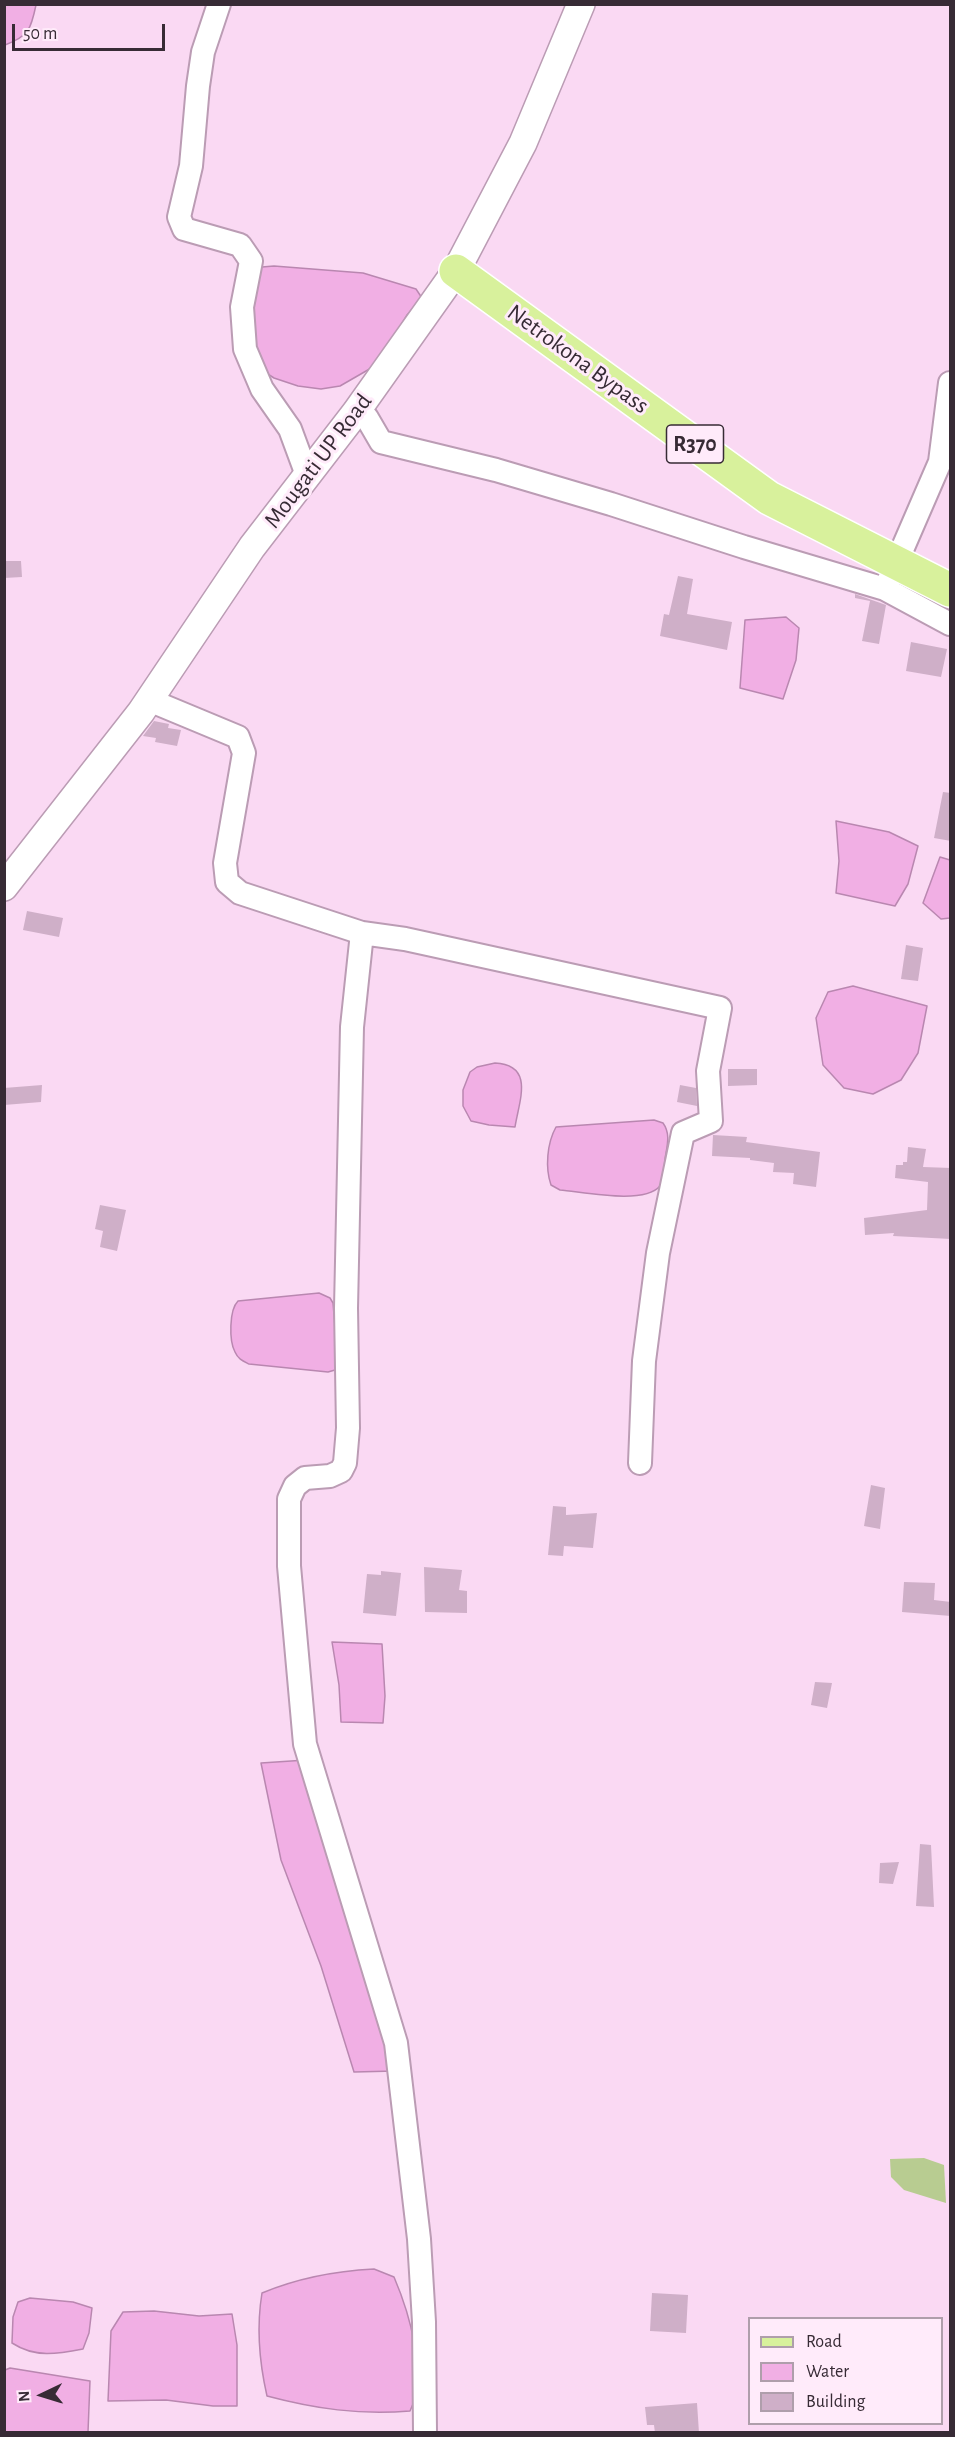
<!DOCTYPE html>
<style>
body{margin:0}
#map{position:relative;width:955px;height:2437px;overflow:hidden;background:#fad9f3;font-family:"Alegreya Sans",sans-serif}
canvas{display:block}
.frame{position:absolute;inset:0;border:6px solid #372b35;pointer-events:none}
.legend{position:absolute;left:748px;top:2317px;width:195px;height:108px;box-sizing:border-box;background:#ffebfa;border:2px solid #af9eab;margin:0;padding:8px 10px;list-style:none;font-size:18px;color:#372b35}
.legend li{display:flex;align-items:center;gap:12px;height:30px}
.legend b{width:30px;border:2px solid #af9eab}
.north{position:absolute;left:12px;top:2365px;width:60px;height:60px;-webkit-text-stroke:4px #ffebfa;paint-order:stroke;rotate:266deg;font-size:16px;font-weight:700;line-height:24px;text-align:center;color:#372b35}
.north::after{content:'';display:block;margin:auto;width:21px;height:27px;background:#372b35;clip-path:polygon(50% 0,100% 100%,50% 72%,0 100%)}
.scale{position:absolute;left:12px;top:24px;width:153px;height:27px;box-sizing:border-box;border:3px solid #372b35;border-top:0;padding-left:8px;font-size:18px;line-height:21px;white-space:nowrap;color:#372b35;-webkit-text-stroke:4px #ffebfa;paint-order:stroke}
</style>
<div id="map">
<canvas width="955" height="2437"></canvas>
<div class="frame"></div>
<ul class="legend">
<li><b style="height:8px;background:#d8f19c"></b>Road</li>
<li><b style="height:16px;background:#f1afe4"></b>Water</li>
<li><b style="height:16px;background:#cfafc8"></b>Building</li>
</ul>
<div class="north">N</div>
<div class="scale">50 m</div>
</div>
<script>
const ctx = document.querySelector('canvas').getContext('2d');
ctx.lineJoin = 'round';
function fillPath(path, color) {
  ctx.fillStyle = color;
  ctx.fill(path, 'evenodd');
}
function stroke(path, color, width, dash) {
  ctx.strokeStyle = color;
  ctx.lineWidth = width;
  ctx.lineCap = dash ? 'butt' : 'round';
  ctx.setLineDash(dash || []);
  ctx.stroke(path);
}
function label(font, color, halo, rows, align = 'center') {
  ctx.font = font + ' "Alegreya Sans",sans-serif';
  ctx.lineWidth = 6;
  ctx.setLineDash([]);
  ctx.textBaseline = 'middle';
  ctx.strokeStyle = halo;
  ctx.fillStyle = color;
  for (const [text, x, y, turn = 0] of rows) {
    ctx.save();
    ctx.translate(x, y);
    ctx.rotate((+turn || 0) * Math.PI / 180);
    ctx.textAlign = isNaN(turn) ? turn : align;
    if (halo) ctx.strokeText(text, 0, 0);
    ctx.fillText(text, 0, 0);
    ctx.restore();
  }
}
const green = new Path2D(`
 M924 2158 944 2165 946 2203 904 2190 891 2177 890 2159Z`);
const water = new Path2D(`
 M4 5H36C31 29 29 36 5 45Z
 M274 266 363 273 416 289 422 298 407 315 386 351 373 367 340 386 321 389 298 386 274 378 260 369 251 349 255 277 262 267Z
 M786 617 799 628 796 660 783 699 740 688 745 620Z
 M836 821 889 832 918 846 908 884 895 906 836 893 839 861Z
 M940 857 950 860V918L941 919 923 903Z
 M853 986 927 1006 918 1053 901 1080 873 1094 844 1088 823 1065 816 1018 828 992Z
 M495 1063C535 1065 519 1101 515 1127L489 1125 471 1121 463 1106V1090L470 1072 477 1067Z
 M654 1120 663 1123C671 1134 667 1146 665 1159 664 1167 665 1179 660 1186 644 1205 584 1192 560 1190L551 1185C545 1168 547 1143 556 1127Z
 M319 1293 330 1298 333 1303 338 1363 335 1370 328 1372 249 1364C243 1361 238 1359 235 1352 229 1341 229 1310 238 1301Z
 M332 1642 382 1644 385 1696 383 1723 341 1722 339 1685Z
 M306 1760 395 2071 354 2072 321 1966 281 1860 261 1763Z
 M374 2269 394 2277C409 2312 428 2375 410 2411 359 2415 316 2409 267 2396 259 2361 256 2329 262 2293 298 2278 335 2271 374 2269Z
 M30 2298 73 2302 92 2308 89 2333 83 2349C57 2354 35 2358 12 2343L13 2317 18 2302Z
 M154 2311 199 2316 232 2314 237 2345V2406H213L166 2400 108 2401 111 2331 123 2312Z
 M10 2368 90 2381 88 2432H5V2370Z`);
const building = new Path2D(`
 M4 561H21L22 577 4 578Z
 M678 576 693 579 687 614 732 622 727 650 660 636 664 614 669 615Z
 M855 594 886 605 879 644 862 641 870 601 855 598Z
 M911 642 947 649 941 677 906 671Z
 M154 721 169 724 168 728 181 730 177 746 155 742 156 738 143 736Z
 M943 792 951 793V841L934 838Z
 M27 911 63 918 59 937 23 930Z
 M906 945 923 948 918 981 901 979Z
 M728 1069H757V1085L728 1086Z
 M42 1085 41 1102 4 1105V1088Z
 M680 1085 696 1088 697 1106 677 1102Z
 M713 1135 747 1137 746 1142 820 1152 816 1187 793 1184 794 1173 773 1172 774 1163 750 1160V1158L712 1156Z
 M908 1147 926 1149 923 1167 951 1168V1239L893 1236 894 1233 865 1235 864 1218 927 1210 928 1182 895 1178 896 1165H903V1162H907Z
 M100 1205 126 1210 117 1251 100 1247 103 1231 95 1229Z
 M871 1485 885 1488 880 1529 864 1526Z
 M553 1506 566 1507V1515L597 1513 593 1548 564 1546 563 1556 548 1555Z
 M424 1567 462 1570 459 1590 467 1591V1613L425 1612Z
 M381 1571 401 1573 396 1616 363 1613 367 1574 381 1575Z
 M904 1582 935 1583 934 1600 951 1602V1616L902 1612Z
 M815 1682 832 1683 827 1708 811 1705Z
 M920 1844 931 1845 934 1907 916 1906Z
 M899 1862 893 1884 879 1883 880 1863Z
 M652 2293 688 2295 686 2333 650 2331Z
 M697 2403 699 2433H655L654 2425H647L645 2407Z`);
const minor = new Path2D(`
 M219 4 203 52 198 86 191 166 179 217 184 229 240 245 251 261 242 307 245 349 262 389 290 429 307 475
 M356 412 367 418 381 442 496 470 611 504 744 547 885 589 940 462 950 383
 M885 589 950 624
 M149 700 238 737 244 753 225 863 227 882 240 893 362 933 405 939 720 1008 708 1071 711 1121 683 1133 658 1253 644 1361 640 1463
 M362 933 352 1027 346 1308 348 1428 345 1463 341 1471 330 1476 305 1478 295 1486 289 1499V1566L305 1744 396 2043 419 2239 424 2322 425 2432`);
const tertiary = new Path2D(`
 M4 887 141 712 252 547 356 412 456 271 523 143 581 4`);
const primary = new Path2D(`
 M456 271 769 498 950 590`);
const shields = [
 [695,444,57]
];
const shieldNames = [
 ["R370",695,444]
];
const streetNames = [
 ["Netrokona Bypass",578,359,36],
 ["Mougati UP Road",318,461,-53]
];
fillPath(green, '#b8cc91');
fillPath(water, '#f1afe4');
stroke(water, '#b987b0', 1.5);
fillPath(building, '#cfafc8');
stroke(minor, '#bb9cb4', 26);
stroke(tertiary, '#bb9cb4', 30);
stroke(primary, '#fff', 36);
stroke(minor, '#fff', 22);
stroke(tertiary, '#fff', 27);
stroke(primary, '#d8f19c', 33);
for (const [x, y, w] of shields) {
  const box = new Path2D();
  box.roundRect(x - w / 2, y - 19, w, 38, 4.5);
  ctx.fillStyle = '#ffebfa';
  ctx.fill(box);
  stroke(box, '#372b35', 1.5);
}
label('bold 22px', '#372b35', null, shieldNames);
label('24px', '#372b35', '#ffebfa', streetNames);
</script>
